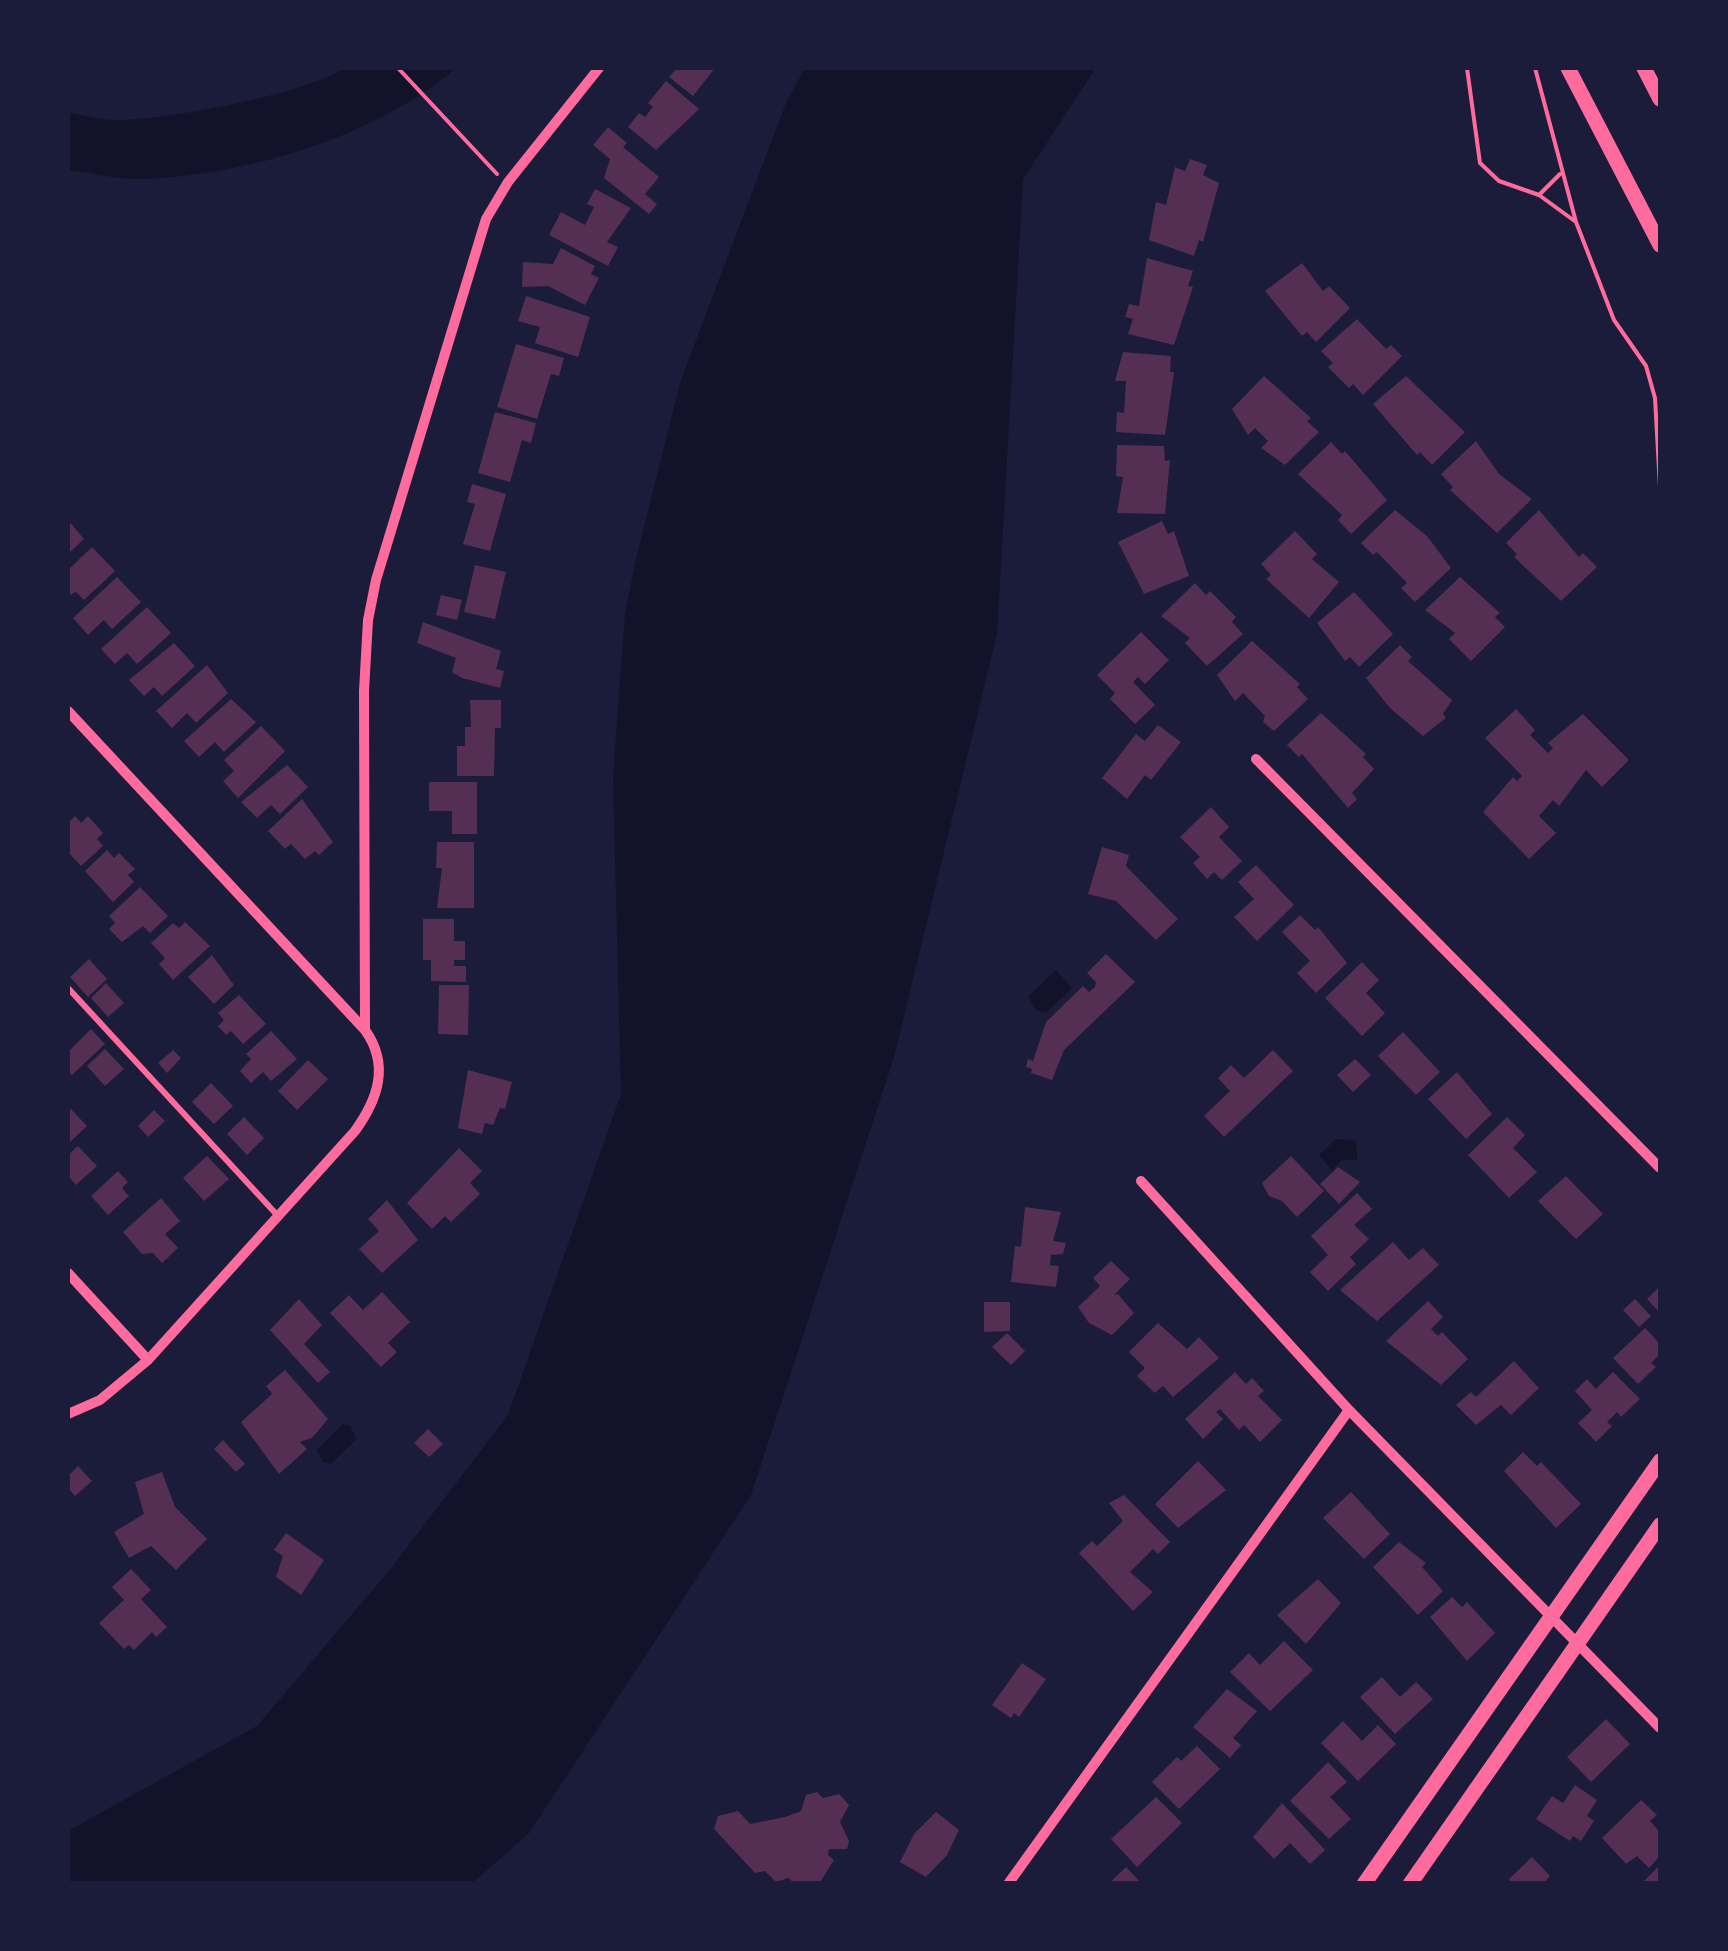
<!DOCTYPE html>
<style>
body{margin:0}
#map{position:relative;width:1728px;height:1951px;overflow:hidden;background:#1b1b3a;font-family:"Sofia Sans Condensed",sans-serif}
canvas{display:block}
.frame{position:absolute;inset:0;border:70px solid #1b1b3a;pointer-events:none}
</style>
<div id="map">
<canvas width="1728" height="1951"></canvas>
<div class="frame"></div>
</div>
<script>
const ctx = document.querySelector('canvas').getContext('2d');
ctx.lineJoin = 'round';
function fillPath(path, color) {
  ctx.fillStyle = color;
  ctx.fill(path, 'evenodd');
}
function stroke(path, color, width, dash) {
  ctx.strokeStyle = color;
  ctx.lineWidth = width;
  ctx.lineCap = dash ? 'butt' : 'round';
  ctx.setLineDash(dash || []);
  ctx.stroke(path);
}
const water = new Path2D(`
 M345 68H456C374 137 251 174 144 179 119 180 92 173 68 170V113C85 115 104 121 121 120 171 119 305 94 345 68Z
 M805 68H1096L1023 179 997 634 894 1057 751 1495 529 1833 472 1883H68V1831L257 1726 389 1571 508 1415 621 1094 613 777 625 613 636 559 681 380 786 103Z
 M1056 970 1072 988 1046 1013 1036 1010 1028 997Z
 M1336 1139 1356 1141 1357 1160H1342L1332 1170 1319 1155Z
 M343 1424 350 1426 357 1439 331 1464 323 1462 317 1450Z`);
const building = new Path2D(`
 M677 68H715L693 96 669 77Z
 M666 81 699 109 656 150 628 127 639 113 645 117 653 107 648 103Z
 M608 127 627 143 623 147 659 177 645 194 657 204 649 214 604 178 610 159 593 145Z
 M1190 159 1207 165 1203 175 1219 183 1203 242 1199 240 1194 256 1149 240 1156 202 1166 205 1175 167 1185 171Z
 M595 189 631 208 607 242 618 247 608 266 549 235 561 212 585 225 594 207 587 204Z
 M561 248 595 266 591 274 599 278 585 305 548 286 522 287 523 262 553 264Z
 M1147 258 1193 271 1188 286 1193 287 1174 345 1128 334 1133 319 1125 317 1129 304 1139 306Z
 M1302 263 1323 291 1329 286 1350 308 1316 342 1307 332 1302 336 1265 291Z
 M526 296 590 317 578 357 535 343 540 327 518 321Z
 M1357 319 1386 349 1391 345 1402 356 1363 395 1353 384 1349 388 1328 367 1333 363 1321 351Z
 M516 344 564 358 559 376 551 374 537 419 497 407Z
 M1123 352 1171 356 1170 372H1174L1165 435 1116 432 1117 412 1124 413 1126 381H1115Z
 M1264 376 1311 418 1307 421 1319 432 1285 465 1261 448 1268 441 1255 428 1248 435 1232 409Z
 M1406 376 1465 432 1432 465 1420 452 1417 455 1373 404Z
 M495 412 536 423 531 443 522 440 510 482 478 473Z
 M1476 441 1499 474 1532 499 1497 533 1450 490 1453 487 1441 474Z
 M1331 442 1342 454 1345 451 1387 500 1351 534 1338 520 1342 515 1298 474Z
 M1117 445 1164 446 1165 461 1170 460 1165 514 1117 513 1123 477 1116 476Z
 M472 484 506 494 490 551 463 544 475 504 467 502Z
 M1395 510 1427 536 1451 568 1415 602 1401 588 1407 583 1377 552 1373 555 1361 543Z
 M1539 510 1579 557 1583 553 1597 567 1561 601 1514 557 1517 554 1506 543Z
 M68 520 84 539 68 554Z
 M1162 521 1168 534 1174 531 1189 576 1144 594 1118 542Z
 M1295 531 1317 554 1312 559 1339 582 1309 618 1266 579 1271 575 1261 564Z
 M92 547 115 571 84 600 76 592 68 596V570Z
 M475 565 506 572 495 619 464 612Z
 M117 577 141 602 112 629 104 620 88 635 73 618Z
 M1460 577 1500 613 1495 617 1505 627 1471 661 1449 639 1455 633 1425 610Z
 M1195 583 1206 595 1210 591 1236 617 1232 622 1243 634 1207 666 1185 643 1190 638 1161 616Z
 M1354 592 1393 634 1359 667 1350 657 1345 661 1317 623Z
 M441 595 462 600 457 620 436 615Z
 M147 607 171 633 137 664 127 653 115 664 101 649Z
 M423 622 501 651 496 669 504 671 500 688 462 678 452 672 456 658 417 643Z
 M1141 632 1169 660 1145 684 1138 677 1133 682 1155 705 1135 724 1110 699 1115 693 1097 675Z
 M1252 641 1300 684 1297 687 1308 699 1274 731 1263 722 1265 716 1243 693 1235 701 1217 675Z
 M174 643 195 666 162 696 154 687 144 696 129 680Z
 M1400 645 1412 657 1408 661 1452 700 1443 714 1446 718 1423 736 1390 708 1366 678Z
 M207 665 228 693 196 723 187 713 172 728 156 711Z
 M231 699 256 722 224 752 215 742 199 757 184 741Z
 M470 700H501V728H495L494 776H457V746H465V727H471Z
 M1516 709 1535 730 1530 735 1548 753 1553 748 1548 743 1583 714 1629 760 1602 787 1586 770 1559 806 1553 800 1539 816 1556 833 1529 859 1483 812 1513 777 1517 781 1522 776 1485 738Z
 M1321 713 1366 754 1363 757 1374 769 1352 793 1357 799 1348 808 1302 754 1299 757 1287 745Z
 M1158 725 1181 742 1151 780 1145 775 1127 799 1102 778 1136 734 1145 741Z
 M261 726 285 751 238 798 223 781 234 771 224 760Z
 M287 765 308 787 280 814 271 805 257 818 241 802Z
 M429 782H477V834H452V811H429Z
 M302 799 333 842 319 855 315 851 305 859 291 844 285 849 268 831Z
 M1211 807 1229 827 1219 837 1242 861 1222 880 1214 872 1207 879 1193 863 1200 857 1180 837Z
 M75 816 81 823 88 816 103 833 97 839 103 846 81 866 68 852V823Z
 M437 842H474V908H437L442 868H436Z
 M1102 847 1129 855 1126 866 1178 919 1156 940 1116 901 1088 894Z
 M107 850 114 858 119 853 135 869 128 875 134 882 113 902 85 871Z
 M1256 865 1294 905 1257 941 1234 917 1254 899 1238 882Z
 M140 887 168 916 150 933 143 926 122 942 109 929 115 923 109 916Z
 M1300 915 1315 930 1318 927 1347 963 1316 993 1297 973 1310 961 1282 932Z
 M423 919H454V941H465V960H454V966H466V982L431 981V960H423Z
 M185 922 210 946 173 980 159 964 165 958 151 943 173 923 179 928Z
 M1106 954 1135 982 1064 1050 1052 1080 1031 1073 1032 1069 1026 1067 1028 1059 1033 1061 1046 1022 1083 986 1089 992 1095 987 1096 982 1087 973Z
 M212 955 234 985 214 1004 188 977Z
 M89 959 107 979 88 997 70 977Z
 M1362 962 1379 980 1366 993 1385 1013 1362 1036 1325 998Z
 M106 983 124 1003 108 1017 91 998Z
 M439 985H469L468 1035 438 1034Z
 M239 995 266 1024 243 1044 231 1031 226 1035 218 1026 224 1020 218 1013Z
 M91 1029 105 1044 72 1075 68 1071V1052Z
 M271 1031 297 1059 271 1081 263 1072 251 1083 240 1071 251 1059 246 1054Z
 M1403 1032 1440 1072 1416 1095 1378 1056Z
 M105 1049 124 1069 105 1086 87 1066Z
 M173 1050 181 1058 167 1073 158 1063Z
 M1273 1050 1293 1071 1224 1137 1204 1116 1230 1091 1218 1078 1231 1065 1244 1078Z
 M1355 1059 1371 1075 1353 1092 1337 1075Z
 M308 1060 328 1079 297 1110 278 1091Z
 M468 1070 512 1082 505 1109 500 1108 493 1125 485 1123 482 1134 458 1128Z
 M1457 1072 1492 1114 1466 1139 1428 1099Z
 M211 1083 233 1106 214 1124 192 1102Z
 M68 1106 87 1126 68 1144Z
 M154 1110 165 1121 148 1137 138 1126Z
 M244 1117 264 1138 247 1155 227 1134Z
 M1507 1117 1525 1135 1513 1148 1537 1172 1509 1198 1468 1155Z
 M78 1146 97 1166 76 1185 68 1176V1155Z
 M459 1148 482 1171 470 1183 480 1194 451 1222 445 1216 432 1229 407 1203Z
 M207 1156 229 1179 204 1201 183 1178Z
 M1291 1156 1324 1191 1297 1217 1282 1201 1269 1196 1262 1183Z
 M1338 1167 1360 1182 1339 1204 1320 1184Z
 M118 1171 128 1182 122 1188 129 1196 108 1215 91 1196Z
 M1566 1176 1603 1214 1576 1239 1538 1201Z
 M1357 1193 1372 1209 1354 1225 1369 1239 1350 1257 1356 1264 1328 1291 1310 1272 1328 1255 1311 1236Z
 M161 1198 180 1221 165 1234 178 1248 162 1263 153 1253 142 1254 123 1232Z
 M387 1200 418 1240 382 1273 359 1249 379 1231 368 1219Z
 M1025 1207 1061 1212 1053 1241 1066 1243 1063 1254 1051 1255 1050 1265 1059 1266 1056 1287 1011 1282 1015 1246 1021 1247Z
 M1393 1242 1409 1260 1423 1248 1439 1265 1377 1321 1340 1290Z
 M1111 1261 1130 1279 1114 1295 1118 1294 1134 1313 1112 1335 1089 1323 1078 1307 1100 1286 1093 1278Z
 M1660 1286V1313L1647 1299Z
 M382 1292 410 1322 388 1343 397 1352 381 1367 330 1313 349 1295 363 1310Z
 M299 1299 322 1325 304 1344 330 1372 318 1383 270 1330Z
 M1635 1299 1651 1316 1639 1327 1623 1310Z
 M1428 1301 1443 1317 1431 1329 1438 1336 1442 1332 1468 1359 1441 1385 1386 1341Z
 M984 1302H1010V1331L984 1332Z
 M1158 1323 1187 1349 1199 1337 1219 1358 1173 1397 1163 1386 1155 1393 1137 1376 1145 1368 1129 1352Z
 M1645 1328 1660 1344V1354L1651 1363 1656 1367 1638 1384 1613 1358Z
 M1007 1333 1025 1351 1011 1365 992 1347Z
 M1514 1361 1539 1388 1511 1415 1501 1405 1476 1425 1456 1405 1471 1392 1476 1397Z
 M285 1370 328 1419 312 1438 300 1442 307 1449 279 1474 241 1422 272 1394 266 1386Z
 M1235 1372 1246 1384 1252 1378 1264 1391 1258 1396 1282 1420 1260 1442 1244 1425 1239 1430 1220 1409 1216 1412 1223 1419 1203 1439 1185 1419Z
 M1613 1372 1640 1399 1621 1417 1617 1412 1607 1422 1612 1426 1596 1442 1578 1423 1592 1410 1575 1391 1587 1379 1596 1389Z
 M428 1429 443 1444 429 1457 414 1443Z
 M223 1440 245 1464 236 1472 214 1449Z
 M1523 1452 1537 1466 1541 1462 1581 1504 1556 1528 1504 1471Z
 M1198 1461 1226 1490 1178 1528 1155 1504Z
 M78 1466 92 1481 75 1496 68 1488V1476Z
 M162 1472 175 1507 207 1539 176 1570 151 1546 129 1558 114 1532 144 1514 135 1482Z
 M1351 1492 1390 1534 1364 1559 1323 1518Z
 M1124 1495 1170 1542 1158 1554 1153 1549 1130 1572 1153 1592 1133 1611 1079 1553 1092 1541 1097 1546 1123 1521 1109 1503Z
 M286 1533 324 1560 301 1595 276 1577 283 1556 274 1550Z
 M1399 1542 1426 1563 1422 1567 1443 1591 1418 1615 1373 1567Z
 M131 1569 151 1590 141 1599 167 1627 156 1637 152 1632 134 1650 129 1645 124 1649 99 1623 124 1600 112 1587Z
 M1318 1579 1341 1603 1306 1644 1277 1615Z
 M1452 1597 1462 1607 1467 1602 1495 1633 1467 1661 1430 1617Z
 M1284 1641 1313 1670 1270 1711 1230 1672 1249 1653 1260 1665Z
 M1022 1663 1046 1679 1019 1717 1014 1713 1011 1718 992 1705Z
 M1382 1677 1400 1697 1416 1682 1433 1699 1395 1734 1360 1697Z
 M1227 1689 1257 1711 1233 1738 1241 1745 1230 1758 1193 1727Z
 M1606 1719 1630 1744 1591 1782 1567 1757Z
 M1343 1721 1362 1741 1378 1725 1396 1744 1358 1781 1321 1743Z
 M1197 1746 1220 1769 1179 1809 1152 1782 1177 1757 1181 1761Z
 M1328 1762 1347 1782 1330 1797 1351 1819 1329 1839 1290 1801Z
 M1575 1785 1597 1800 1587 1816 1594 1821 1581 1841 1573 1836 1570 1841 1536 1819 1552 1796 1563 1803Z
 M817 1792 823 1798 839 1794 849 1805 840 1822 849 1841 847 1849H829L828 1855 834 1860 819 1884H794L789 1878 776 1882 765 1871 755 1873 714 1829 718 1816 738 1811 750 1824 785 1817 801 1811 806 1795Z
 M1156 1797 1182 1823 1137 1867 1111 1839Z
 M1641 1800 1657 1815 1650 1821 1660 1832V1856L1649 1868 1637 1856 1626 1864 1602 1838Z
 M1282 1803 1325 1850 1310 1864 1290 1843 1274 1859 1253 1837Z
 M936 1812 959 1830 947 1855 926 1877 900 1862 914 1834Z
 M1532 1857 1550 1876 1543 1884H1512L1509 1879Z
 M1660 1865V1884H1641Z
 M1126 1867 1142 1884H1108Z`);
const path = new Path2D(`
 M398 68 497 174
 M1467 68 1480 163 1499 181 1539 195 1576 222 1614 320 1646 366 1655 398 1660 487
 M1535 68 1576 222
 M1539 195 1560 174`);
const service = new Path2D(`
 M68 988 278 1216`);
const minor = new Path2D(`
 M68 711 365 1030C390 1065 378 1099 355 1131L148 1360 100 1400 68 1414
 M1256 759 1660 1168
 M365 1030 364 691 368 620 376 580 486 219 508 182 599 68
 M1141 1181 1349 1410 1660 1728
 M68 1273 148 1360
 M1008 1884 1349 1410`);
const secondary = new Path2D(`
 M1568 68 1660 245
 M1644 68 1660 99
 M1364 1884 1660 1461
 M1410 1884 1660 1525`);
fillPath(water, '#12122b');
fillPath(building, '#542f53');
stroke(path, '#ff6b9d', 4);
stroke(service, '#ff6b9d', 6);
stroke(minor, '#ff6b9d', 10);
stroke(secondary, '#ff6b9d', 15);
</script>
